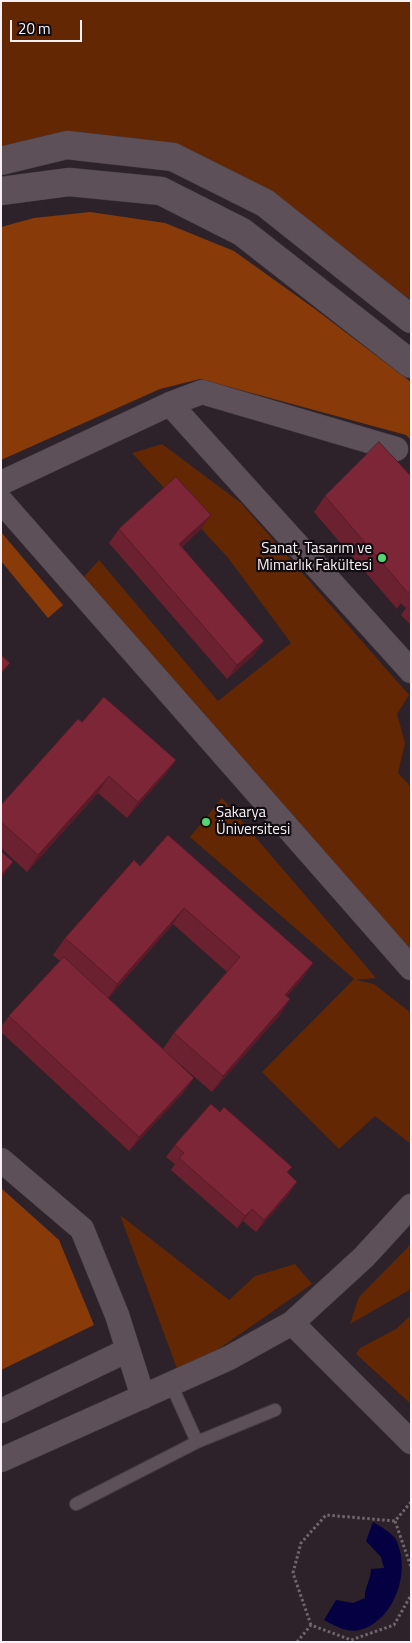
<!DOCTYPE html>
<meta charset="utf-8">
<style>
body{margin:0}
#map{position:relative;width:412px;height:1643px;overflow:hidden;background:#2d2229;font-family:"Titillium Web",sans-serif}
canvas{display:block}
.frame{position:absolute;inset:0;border:2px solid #f8f0f5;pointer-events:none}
.scale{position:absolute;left:10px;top:20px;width:72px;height:22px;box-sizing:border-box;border:2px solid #f8f0f5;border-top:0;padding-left:6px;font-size:15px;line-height:18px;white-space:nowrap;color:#f8f0f5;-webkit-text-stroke:4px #120d10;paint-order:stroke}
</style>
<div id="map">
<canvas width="412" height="1643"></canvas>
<div class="frame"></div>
<div class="scale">20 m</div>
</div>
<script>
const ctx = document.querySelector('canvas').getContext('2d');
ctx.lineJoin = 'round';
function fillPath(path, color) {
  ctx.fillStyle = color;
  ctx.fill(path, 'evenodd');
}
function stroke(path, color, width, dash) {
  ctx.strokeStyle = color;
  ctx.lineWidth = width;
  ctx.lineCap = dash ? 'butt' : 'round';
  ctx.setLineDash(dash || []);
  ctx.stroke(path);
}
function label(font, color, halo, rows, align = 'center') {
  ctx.font = font + ' "Titillium Web",sans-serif';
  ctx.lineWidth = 4.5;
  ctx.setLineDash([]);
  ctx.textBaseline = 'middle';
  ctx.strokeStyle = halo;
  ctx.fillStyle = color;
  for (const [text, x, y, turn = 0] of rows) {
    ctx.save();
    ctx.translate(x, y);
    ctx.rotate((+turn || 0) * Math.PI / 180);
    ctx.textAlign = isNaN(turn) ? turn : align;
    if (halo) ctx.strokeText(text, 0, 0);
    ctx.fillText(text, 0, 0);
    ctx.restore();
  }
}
const green = new Path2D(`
 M1 1H411V300L294 216 151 140 110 136 1 146Z
 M162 444 241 503 409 695 397 714 405 743 398 773 411 787V950L81 580 99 560 218 701 291 643 229 559 132 453Z
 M222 798 376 978 356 980 374 984 411 1013V1144L375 1116 339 1149 262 1072 354 979 190 837Z
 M120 1215 229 1300 255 1276 295 1264 312 1284 204 1359 178 1371Z
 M411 1244V1289L350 1324 359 1297Z
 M411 1315V1404L356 1354 360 1348 396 1329Z`);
const forest = new Path2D(`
 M90 212 165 223 234 251 315 309 411 382V440L406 435 200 379 160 389 1 460V227L34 218Z
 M1 532 63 605 48 618 1 561Z
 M1 1188 59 1240 94 1325 1 1370Z`);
const water = new Path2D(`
 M373 1522C380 1526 389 1531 395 1538 412 1568 396 1620 360 1630 347 1633 335 1626 324 1620L336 1600 353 1603 365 1598C364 1588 371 1580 371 1569L384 1568 381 1557 366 1541Z`);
const path = new Path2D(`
 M411 1502 395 1521 411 1567
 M311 1625 293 1573 301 1543 326 1515 395 1521
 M297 1642 311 1625 351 1640 394 1625 411 1595`);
const service = new Path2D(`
 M171 1384 197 1442
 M76 1504 197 1442 275 1410`);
const minor = new Path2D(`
 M170 404 411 671
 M1 483 170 404 202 392 396 449
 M1 501 411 968
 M1 1160 82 1229 117 1315 143 1397
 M292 1323 411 1442
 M1 1411 128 1350
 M1 1460 229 1358 292 1323 364 1257 411 1206`);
const tertiary = new Path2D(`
 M1 161 67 145 173 157 265 203 411 319
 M1 191 69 182 161 191 242 232 411 364`);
const wall = new Path2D(`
 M411 476V625L401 615 406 608 401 603 397 609 314 512 325 496Z
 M211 515 201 529 182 547 254 655 227 679 109 543 119 529Z
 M82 722 176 760 164 776 127 818 98 793 27 872 1 848V805Z
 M140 866 313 963 302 979 287 996 290 999 279 1016 212 1092 167 1053 184 1092 129 1151 1 1032V1027L9 1016 60 961 53 955 65 938ZM173 924 227 972 174 1033 163 1049 108 998Z
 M175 1145 292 1167 287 1173 289 1194 256 1232 243 1221 237 1228 171 1170 175 1164 166 1157Z`);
const shadedWall = new Path2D(`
 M211 515 201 529 169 558 179 544Z
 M264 641 254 655 227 679 237 665Z
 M176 760 164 776 127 818 138 802Z
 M109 776 98 793 27 872 38 855Z
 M13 862 1 879V875Z
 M184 908 173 924 106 1001 117 984Z
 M313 963 302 979 274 1011 285 995Z
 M290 999 279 1016 212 1092 223 1076Z
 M194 1078 184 1092 129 1151 139 1137Z
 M297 1182 289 1194 256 1232 264 1220Z
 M252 1209 243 1221 237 1228 245 1216Z`);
const building = new Path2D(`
 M379 442 411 476V590L408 593 325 496Z
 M176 477 211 515 179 544 264 641 237 665 119 529Z
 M1 655 10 663 1 673Z
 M104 697 176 760 138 802 109 776 38 855 1 822V805L78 719 82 722Z
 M168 835 313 963 285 995 290 999 223 1076 174 1033 240 957 184 908 117 984 65 938 134 860 140 866Z
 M1 851 13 862 1 875Z
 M64 957 194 1078 139 1137 9 1016Z
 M211 1104 220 1112 224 1107 292 1167 287 1172 297 1182 264 1220 252 1209 245 1216 179 1158 184 1153 175 1145Z`);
const markers = [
 [382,558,5,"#55d671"],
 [206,822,5,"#55d671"]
];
const poiNames = [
 ["Sanat, Tasarım ve",372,549],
 ["Mimarlık Fakültesi",372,566],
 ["Sakarya",216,813,"left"],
 ["Üniversitesi",216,830,"left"]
];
fillPath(green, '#632703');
fillPath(forest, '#883a09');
fillPath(water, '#050042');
stroke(service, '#473d44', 14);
stroke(minor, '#473d44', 25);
stroke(tertiary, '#473d44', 29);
stroke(path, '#70666c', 3, [2.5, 2.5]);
stroke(service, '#5d5059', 12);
stroke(minor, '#5d5059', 24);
stroke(tertiary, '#5d5059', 28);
fillPath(wall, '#6c2130');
fillPath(shadedWall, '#581b27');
fillPath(building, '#7d2638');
stroke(building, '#581b27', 1);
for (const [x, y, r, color] of markers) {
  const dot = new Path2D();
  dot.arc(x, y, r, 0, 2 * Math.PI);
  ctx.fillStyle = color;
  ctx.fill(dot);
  stroke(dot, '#120d10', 2);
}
label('15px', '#f8f0f5', '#120d10', poiNames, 'right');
</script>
